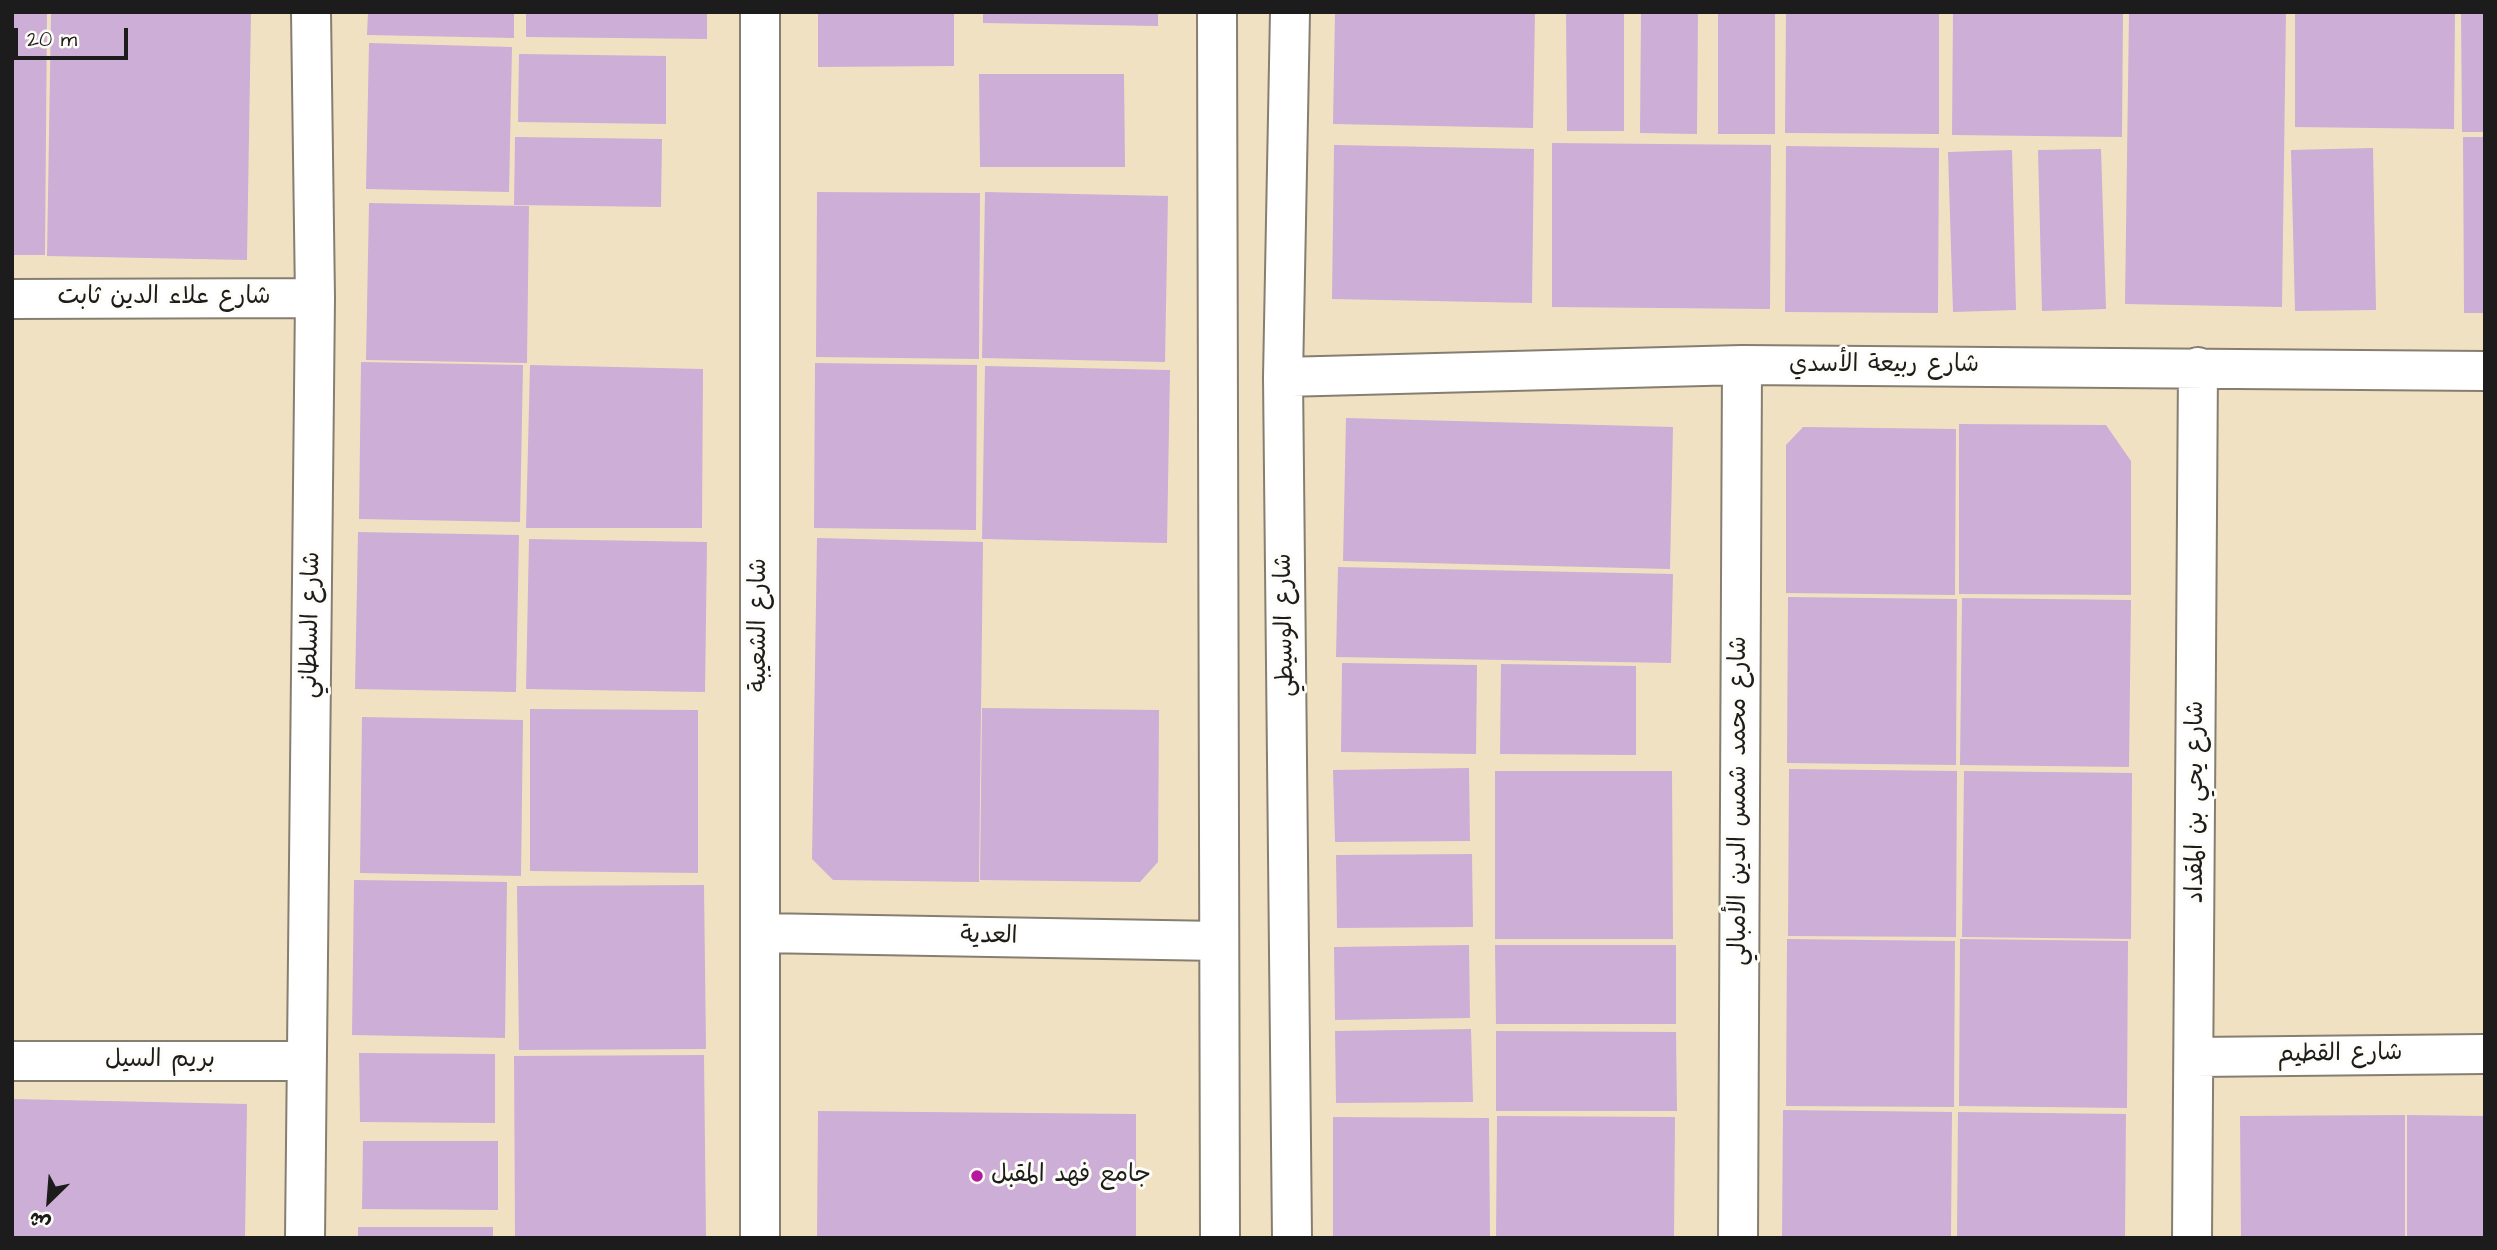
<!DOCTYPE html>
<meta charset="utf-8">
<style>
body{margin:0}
#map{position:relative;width:2497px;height:1250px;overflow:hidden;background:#f1e1c3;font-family:"Architects Daughter","Playpen Sans Arabic",sans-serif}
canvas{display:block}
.frame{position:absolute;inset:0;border:14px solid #1c1c1c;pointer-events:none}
.north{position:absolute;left:14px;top:1166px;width:70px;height:70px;-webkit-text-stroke:5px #fdfcf7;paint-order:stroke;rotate:205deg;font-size:19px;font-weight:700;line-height:28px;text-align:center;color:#1c1c1c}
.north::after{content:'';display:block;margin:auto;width:24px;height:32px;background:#1c1c1c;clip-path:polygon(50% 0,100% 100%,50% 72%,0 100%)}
.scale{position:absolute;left:14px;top:28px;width:114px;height:32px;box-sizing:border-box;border:4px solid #1c1c1c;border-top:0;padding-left:9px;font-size:21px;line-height:24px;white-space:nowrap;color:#1c1c1c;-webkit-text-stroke:5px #fdfcf7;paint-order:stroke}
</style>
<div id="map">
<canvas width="2497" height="1250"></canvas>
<div class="frame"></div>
<div class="north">ش</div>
<div class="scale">20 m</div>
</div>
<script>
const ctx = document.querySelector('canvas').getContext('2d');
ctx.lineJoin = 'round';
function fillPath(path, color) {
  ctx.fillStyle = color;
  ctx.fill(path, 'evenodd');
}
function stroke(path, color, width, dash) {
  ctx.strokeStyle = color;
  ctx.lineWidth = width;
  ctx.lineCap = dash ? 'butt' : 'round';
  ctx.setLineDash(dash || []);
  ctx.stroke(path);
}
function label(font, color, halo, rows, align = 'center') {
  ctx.font = font + ' "Architects Daughter","Playpen Sans Arabic",sans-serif';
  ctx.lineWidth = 6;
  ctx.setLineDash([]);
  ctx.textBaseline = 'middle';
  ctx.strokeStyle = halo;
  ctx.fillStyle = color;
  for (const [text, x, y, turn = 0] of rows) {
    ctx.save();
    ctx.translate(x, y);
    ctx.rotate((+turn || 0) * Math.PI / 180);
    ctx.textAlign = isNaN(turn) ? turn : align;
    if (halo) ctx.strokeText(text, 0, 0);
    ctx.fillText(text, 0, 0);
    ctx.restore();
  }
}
const building = new Path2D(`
 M12 12H47L45 255H12Z
 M51 12H251L247 260 47 256Z
 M368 12H514V38L367 35Z
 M526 12H707V39L526 37Z
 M818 12H954V66L818 67Z
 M983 12H1158V26L983 23Z
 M1335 12H1535L1533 128 1333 124Z
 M1566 12H1624V131H1567Z
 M1641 12H1698L1697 134 1640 133Z
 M1718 12H1775V134H1718Z
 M1786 12H1939V134L1785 133Z
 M1953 12H2123L2122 137 1952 135Z
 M2129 12H2286L2282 307 2125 304Z
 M2295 12H2455L2454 129 2295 127Z
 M2461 12H2485V132H2462Z
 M369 43 512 47 509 192 366 189Z
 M519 54 666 56V124L518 122Z
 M979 74H1124L1125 167H980Z
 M515 137 662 139 661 207 514 205Z
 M2463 137H2485V313H2464Z
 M1552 143 1771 145 1770 309 1552 307Z
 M1334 145 1534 149 1532 303 1332 299Z
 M1786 146 1939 148 1938 313 1785 312Z
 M2373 148 2376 310 2295 311 2291 150Z
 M2101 149 2106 309 2042 311 2038 150Z
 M2012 150 2016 310 1953 312 1948 152Z
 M817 192 980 193 979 359 816 357Z
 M985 192 1168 196 1165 362 982 358Z
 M369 203 529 206 527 363 366 360Z
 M361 362 523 365 520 522 359 519Z
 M815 363 977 365 976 530 814 528Z
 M530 365 703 369 702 528H526Z
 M985 366 1170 370 1167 543 982 539Z
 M1346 418 1673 427 1670 569 1343 561Z
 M1959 424 2106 425 2131 461V595L1959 594Z
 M1803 427 1956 429 1955 595 1786 593V445Z
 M358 532 519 535 516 692 355 689Z
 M817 538 983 542 979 882 833 880 812 859Z
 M529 539 707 542 705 692 526 689Z
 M1338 567 1673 574 1671 663 1336 657Z
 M1788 597 1957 599 1956 765 1787 763Z
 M1962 598 2131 600 2129 767 1960 765Z
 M1342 663 1477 665 1476 754 1341 752Z
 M1501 664 1636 666V755L1500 754Z
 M982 708 1159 710 1158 862 1140 882 980 880Z
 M530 709 698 710V873L530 871Z
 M362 717 523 720 521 876 360 873Z
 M1469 768 1470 841 1335 842 1333 770Z
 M1789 769 1957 771 1956 937 1788 936Z
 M1495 771H1672L1673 939H1495Z
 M1964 771 2132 773 2131 939 1962 937Z
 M1472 854 1473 927 1337 928 1336 855Z
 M354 880 507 882 505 1038 352 1035Z
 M704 885 706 1049 519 1050 517 886Z
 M1787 939 1955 941 1954 1107 1786 1106Z
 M1960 939 2128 941 2127 1108 1959 1106Z
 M1469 945 1470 1018 1335 1020 1334 947Z
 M1495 945H1676V1024H1496Z
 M1471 1029 1473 1102 1336 1103 1335 1031Z
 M1496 1031 1676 1032 1677 1111H1496Z
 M359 1053 495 1054V1123L360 1122Z
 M704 1055 706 1238H515L514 1056Z
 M12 1099 247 1104 245 1238H12Z
 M1783 1110 1952 1112 1951 1238H1782Z
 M818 1111 1136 1114V1238H817Z
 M1958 1112 2126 1114 2125 1238H1957Z
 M2405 1115V1238H2241L2240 1116Z
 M2407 1115 2484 1116V1238H2407Z
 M1497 1116 1675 1117 1674 1238H1496Z
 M1333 1117 1489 1118 1490 1238H1333Z
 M363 1141H498V1210L362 1209Z
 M358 1227H493V1238H358Z`);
const minor = new Path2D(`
 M760 12V1238
 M1217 12 1220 1238
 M1290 12 1283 377 1292 1238
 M12 299 315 298
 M1283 377 1742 365 2485 371
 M760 933 1219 941
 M2196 1057 2485 1054
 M12 1061H307
 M305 1238 315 298 311 12
 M1738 1238 1742 365
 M2192 1238 2198 367`);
const markers = [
 [977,1176,7,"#b5179e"]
];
const streetNames = [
 ["شارع علاء الدين ثابت",164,298],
 ["شارع ربيعة الأسدي",1884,366],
 ["شارع السلطاني",312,625,-89],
 ["شارع الشعيبة",760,625,-90],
 ["شارع الوسيطي",1286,625,-91],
 ["شارع محمد شمس الدين الأمبالي",1740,801,-90],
 ["شارع يحي بن المقداد",2197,802,-90],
 ["العدية",989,937,1],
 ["شارع القطيم",2340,1055,-1],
 ["بريم السيل",160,1061]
];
const poiNames = [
 ["جامع فهد المقبل",991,1176]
];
fillPath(building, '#cdaed6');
stroke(minor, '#867e70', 42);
stroke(minor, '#fff', 38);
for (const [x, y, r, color] of markers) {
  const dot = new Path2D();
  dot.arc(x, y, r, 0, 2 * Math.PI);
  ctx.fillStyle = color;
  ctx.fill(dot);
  stroke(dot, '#fdfcf7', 2.5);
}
label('24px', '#1c1c1c', '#fdfcf7', streetNames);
label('24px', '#1c1c1c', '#fdfcf7', poiNames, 'left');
</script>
